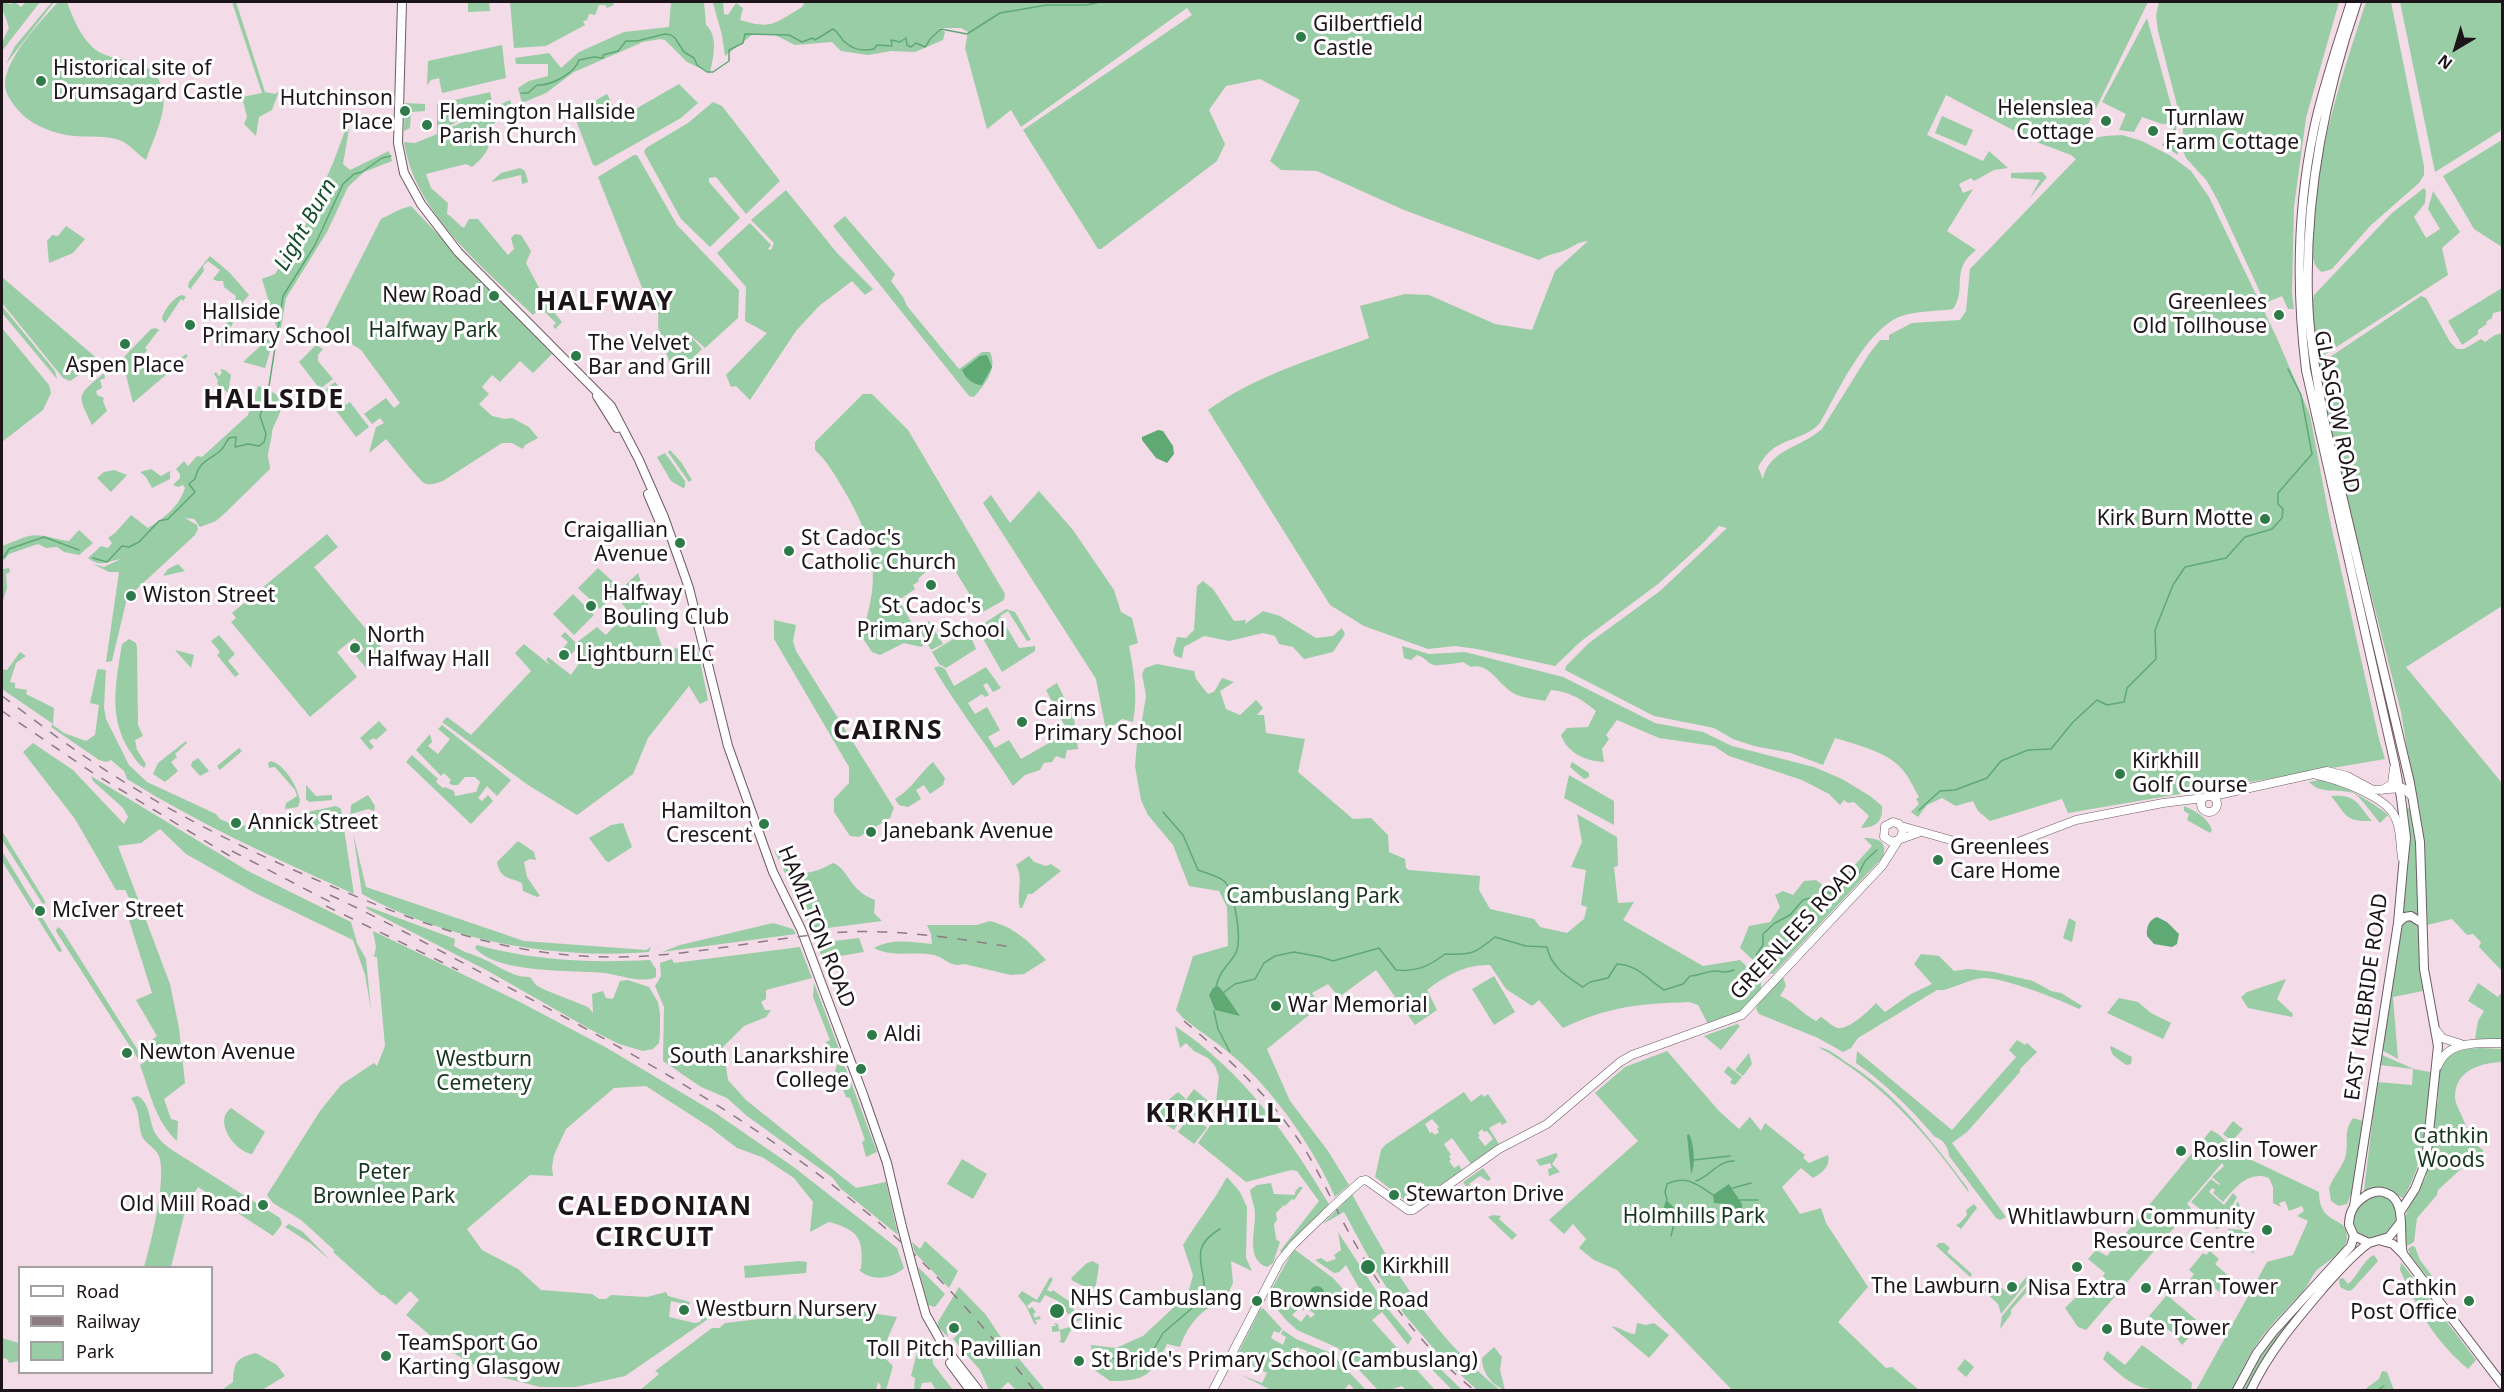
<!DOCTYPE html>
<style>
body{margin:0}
#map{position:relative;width:2504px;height:1392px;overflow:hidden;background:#f3dbe7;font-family:"Noto Sans",sans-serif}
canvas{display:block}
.frame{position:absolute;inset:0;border:3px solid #1c1418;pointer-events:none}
.legend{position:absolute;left:18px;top:1266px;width:195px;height:108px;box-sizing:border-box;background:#fff;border:2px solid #a4a1a3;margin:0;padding:8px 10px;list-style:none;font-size:18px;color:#1c1418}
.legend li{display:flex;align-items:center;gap:12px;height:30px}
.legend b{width:30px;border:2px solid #a4a1a3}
.north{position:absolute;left:2426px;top:18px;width:60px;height:60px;-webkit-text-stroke:4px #fff;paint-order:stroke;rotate:218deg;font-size:16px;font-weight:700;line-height:24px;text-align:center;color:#1c1418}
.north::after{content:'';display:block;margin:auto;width:21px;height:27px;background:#1c1418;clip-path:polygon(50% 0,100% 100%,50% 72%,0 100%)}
</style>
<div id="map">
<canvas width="2504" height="1392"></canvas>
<div class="frame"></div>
<ul class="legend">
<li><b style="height:8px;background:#fff"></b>Road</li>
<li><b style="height:8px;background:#8c7b83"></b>Railway</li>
<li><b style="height:16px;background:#99cda6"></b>Park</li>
</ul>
<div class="north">N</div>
</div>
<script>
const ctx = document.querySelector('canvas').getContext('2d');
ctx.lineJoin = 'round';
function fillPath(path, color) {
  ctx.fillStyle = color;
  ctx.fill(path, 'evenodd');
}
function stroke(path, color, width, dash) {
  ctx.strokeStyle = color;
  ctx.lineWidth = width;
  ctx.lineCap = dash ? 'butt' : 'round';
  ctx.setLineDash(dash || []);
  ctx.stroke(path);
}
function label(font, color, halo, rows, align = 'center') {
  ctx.font = font + ' "Noto Sans",sans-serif';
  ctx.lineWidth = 6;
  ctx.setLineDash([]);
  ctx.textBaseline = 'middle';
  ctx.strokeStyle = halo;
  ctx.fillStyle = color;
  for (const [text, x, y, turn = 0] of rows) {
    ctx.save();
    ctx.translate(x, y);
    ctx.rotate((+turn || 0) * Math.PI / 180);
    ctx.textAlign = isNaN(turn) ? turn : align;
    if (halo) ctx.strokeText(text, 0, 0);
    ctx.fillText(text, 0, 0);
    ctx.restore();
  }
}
const green = new Path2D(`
 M2 2 11 4 15 2 21 7 26 2H40L2 51V42L9 28C7 18 1 11 2 2Z
 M52 2H54L6 64 15 46Z
 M58 2H67C73 19 83 42 99 52 120 64 157 57 163 92 167 113 153 140 146 160 136 153 128 142 116 139 100 135 83 138 66 135 48 131 30 124 18 110 12 103 6 95 5 86 4 59 41 21 58 2Z
 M232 2H236L265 92 275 94 279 91 272 110 259 117 256 136 244 124 247 117 242 97 262 93Z
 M468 2H489L490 11 468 12Z
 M510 2H613L614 5 607 8 605 5H599L595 15 589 14 587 20 583 21 585 25 546 46 514 48Z
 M671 2H704L706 25C719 37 713 58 710 73L687 62 665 40 660 39 643 42 574 72 546 93 522 103 518 88 529 81 548 76V64H516L515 58 549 53 561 68 579 52 624 32 669 27Z
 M714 2H723L724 14 728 15 736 3 743 8 740 20C772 30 775 23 802 7L805 2H2148L2080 141 2105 136 2122 135 2142 141 2171 156 2191 171 2209 197 2276 336 2310 415 2329 516 2379 739 2385 759 2068 813 2062 799 1990 821 1978 811 1973 801 1956 806 1942 798 1927 805 1918 817 1911 812 1919 804 1916 799 1919 797C1914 788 1909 777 1902 769 1886 751 1857 745 1835 738L1823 765 1791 753 1754 746 1733 739 1714 728 1654 716 1565 670 1566 666 1589 643 1660 591 1727 528 1719 526 1703 543 1658 584 1580 642 1555 666 1477 649 1455 646 1428 649 1364 626 1330 605 1208 410C1256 375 1314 359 1369 338L1360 306 1405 294 1429 295 1495 324 1532 330 1555 271 1588 241C1577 242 1573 247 1563 251 1555 254 1549 254 1539 260L1404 210 1317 171 1281 170 1270 161 1300 100 1260 79 1226 86 1209 110 1225 144 1217 161 1101 249H1098L1023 130 1192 15 1187 8 1021 127 1011 110 987 129 965 48 968 32 961 28H939L945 32 943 40 915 52 891 51 868 55 841 51 832 42 795 45 775 35 753 34 725 56 722 35 713 3ZM1946 95 2034 141 2071 155 2076 159 1970 269 1966 311 1960 320 1912 323 1889 335V340H1880L1869 354 1822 429C1801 448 1769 449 1763 479L1758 467C1762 460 1767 453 1774 448 1789 438 1807 437 1820 423 1838 391 1862 339 1893 320 1910 310 1935 312 1953 309 1968 287 1949 271 1976 250L1947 231 1973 189 1963 193 1959 184 1971 178 1974 181 1994 170 2008 168 1989 151 1983 161 1927 135Z
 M2159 2H2339L2306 118 2294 207 2292 293 2294 309H2288L2282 296 2265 303 2218 201 2207 181 2186 158 2182 148 2183 129 2158 31 2156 15Z
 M2366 2H2391L2424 166V175L2419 183 2371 225 2332 269 2322 272C2308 264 2313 239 2313 225 2318 146 2342 76 2366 2Z
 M2400 2H2502V130L2435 172Z
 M2147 18 2176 123 2162 124 2142 117 2134 132 2119 130 2126 114 2102 102Z
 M502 45 506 78 442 93 439 78 431 80 427 85 428 61Z
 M679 84 698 103 681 118 596 166 593 165 574 115 575 112 607 94 620 118Z
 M490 92 493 107 470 113 439 133 510 100 514 112 512 117 497 121 491 126C492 145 487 155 472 167L466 164 426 174 431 188 448 203 447 214C454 218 457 224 464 228L469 219H478L508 255 514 249 511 238 515 234 521 235 531 251 526 263 548 305 562 322 555 329 553 326 556 323 541 308 533 315C484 268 415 214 404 142L415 143 437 134V104Z
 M713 102 722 106 780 181 746 214 716 177 709 178V182L740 218 710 247 681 219 644 152 646 148 688 123Z
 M405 103 425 104V111L411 112 410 128 404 131Z
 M1942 116 1973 130 1966 146 1935 133Z
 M2176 125 2178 155 2162 145Z
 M346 128 349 129 343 164 350 170 389 151 392 161 364 172 348 187 327 232 286 298 281 328 276 326 262 279 275 274 305 226 333 163Z
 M2502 140V247L2474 229 2443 176Z
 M634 155H637L677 225 739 290 738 318 705 348 685 330 702 349 684 367 671 365C667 354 661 343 659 332 656 316 664 307 645 295L598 177Z
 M520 168 525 171 528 182 522 184 521 175 491 182 501 173Z
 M2042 172 2047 177 2030 198 2040 180 2011 178V173Z
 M2424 188 2426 191 2425 203 2414 217 2426 238 2440 229 2428 209 2433 191 2460 232 2442 248 2448 275 2324 355 2319 354 2316 350 2312 304 2314 295 2392 213Z
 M786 190 837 253 873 289 865 295 852 281 819 306 796 331 750 400 736 386 731 387 726 375 767 333 745 321 746 287 717 253 750 223 771 245 768 249 771 250 774 243 751 220Z
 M411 206 552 354 533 373 520 361 500 382 492 375 482 387 489 394 479 404 492 416 505 419 512 418 529 427 538 438 525 445 523 449 512 443H502L443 481C436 483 430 486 424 483 421 482 391 445 386 439L369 453 376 427 384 423 380 418 372 424 364 414 386 398 394 408 400 403 361 350 335 333 329 341 320 339 381 219 401 209Z
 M845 216 895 274 891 281 903 297 907 306 959 369 982 352H990C998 369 985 384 974 397L969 396 833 226Z
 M66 226 85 239 73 253 49 263 47 241 52 235 58 236Z
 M210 256 230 273 249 295 232 315 236 296 224 287 223 281H217L213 279 220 270 208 261 203 266 204 271 191 288 192 290 188 287 189 282Z
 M2 277 100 361 70 381 63 378 2 303Z
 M2502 288V311L2493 313 2492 318 2486 322 2487 324 2478 330V334L2462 345 2448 321Z
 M182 295 186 297 183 301 181 299 165 323 162 319C163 311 174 297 182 295Z
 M2421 296 2426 298 2450 342 2457 349H2464L2481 339 2485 342 2495 335 2502 333V606L2406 667 2502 783V971L2479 947 2481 942 2473 934 2467 935 2452 919 2427 925 2423 845 2401 712 2364 566 2352 533 2328 423 2318 365Z
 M2 306 55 371 57 379 2 313Z
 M232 318 234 320 223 346 214 336Z
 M2 328 49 385 51 393 43 410 2 442Z
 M156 328 160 331H158L145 348 147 350 145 353H139L136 356 161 374 186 354 188 356 133 403 122 359 151 329Z
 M269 338 272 345 265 368 243 362Z
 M316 345 323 349 318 355V361L333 379 320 389 299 362Z
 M220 369 225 370 231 375 228 393 217 384 218 380 214 374 216 372 219 376 222 373Z
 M104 373 105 378 100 380 102 388 96 391 97 395 104 398 103 401 107 411 92 425C77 393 76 397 104 373Z
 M335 382 343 392 338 395 346 405 350 402 369 427 356 437 322 392Z
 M258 386C272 390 287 397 279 415 277 420 273 426 272 432 272 439 268 450 268 455 268 460 270 464 270 469L225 513 216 521 200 527 194 519 185 518 197 525 198 529 195 535 127 598 112 661 106 662 119 572H109L93 564 104 567 121 559C108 561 101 568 88 558L101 546 108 548 112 543 108 538 115 533 131 515 148 528C165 517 178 508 185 488L183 485 178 487 173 485 180 478V474L176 469 184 461 188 466 197 456 202 457 248 415Z
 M863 394H872L908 430 1005 594 1004 600 981 613 948 559 932 566 918 579 919 581 913 585 915 589 899 600 924 645 921 647 904 643 880 655 872 652 864 640 863 633C866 620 870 606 872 592 877 555 863 523 845 492 836 477 828 462 815 450V442Z
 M670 450 681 462 692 480 689 482 668 452Z
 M665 453 685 481V487L683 488 671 481 657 457Z
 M151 469 161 476 170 471V479L152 488 146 477 140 472Z
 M114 470 127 475 111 492 97 478 104 472Z
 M1039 491 1073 530 1114 590 1121 612 1132 618 1138 643 1129 646C1134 673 1138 695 1133 722L1122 719 1106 731 1096 679 983 503 991 495 1010 523Z
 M79 530 93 543 79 555 64 552 57 547 46 548 38 544 9 554 4 560 2 558V546L5 545C13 542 21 538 29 536 42 533 56 540 69 541Z
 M327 534 338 547 314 567 386 653 367 669 356 656 364 649 354 638 337 652 357 677 310 717 231 622 236 618 232 613Z
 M178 564 185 571 163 576 168 569Z
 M9 568 10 572 6 574 7 588 2 604 3 569Z
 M598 568 620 588 600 609 578 588Z
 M638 573 663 650 697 646 708 700 700 704 689 686 648 738 633 774 577 815 528 785 442 722 447 717 471 735 531 671 515 653 524 644 551 666 546 660 548 657 571 675 584 656 576 649 570 656 562 650 568 642 561 636 565 632 576 643 597 627 606 635 628 611 615 595Z
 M1203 581 1213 589 1234 621 1246 620 1245 624 1263 611 1280 616 1316 638 1333 636 1342 628 1345 634 1333 652 1304 659 1293 647 1279 644 1275 636 1263 633 1229 641 1204 636 1184 647 1182 658 1175 656 1173 651 1177 637 1186 638 1194 630 1197 586Z
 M573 594 594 615 574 635 553 614Z
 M1006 609 1015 612 1031 640 1027 641 1008 611 1000 616 1019 648 1035 646V651L1002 672 977 628Z
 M774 620 796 625 793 641 796 651 894 808 890 818 859 837 850 836 834 812V799L849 783V767L774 639Z
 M929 621 943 644 931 650 918 628Z
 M968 630 976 649 946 668 939 664 932 652Z
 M219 635 235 654 228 661 239 674 235 677 217 655 220 652 211 641Z
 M129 639 136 643 137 648 138 725 143 736 135 740 137 750 146 764 144 768C138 764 134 757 129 750 108 716 116 682 122 644Z
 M1402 646 1429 654 1465 652 1563 677 1655 723 1703 732 1732 746 1814 767 1842 779 1870 796 1882 806C1883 822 1876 827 1861 828L1869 816 1854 802 1848 803 1844 800 1840 805 1829 794 1802 780 1729 756 1714 746 1659 738 1617 720 1606 735 1609 739 1602 749 1604 762C1586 761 1567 753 1561 735L1567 728 1588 727 1596 711C1583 700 1569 691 1551 690L1545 701C1536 699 1525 698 1517 695 1498 687 1491 662 1471 667L1463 662C1458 663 1437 666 1434 665 1427 663 1425 657 1417 655L1411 660 1404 658Z
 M175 650 194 655 191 668Z
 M20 652 26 656 16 663 10 682 15 683V688L27 690 26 694 54 708 53 725 64 733 86 741 95 735 99 705 90 703 97 671 98 669 106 670 104 707 106 719 129 765 147 782 216 814 220 819 238 827 336 806 341 809 354 894C276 859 199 824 127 779L124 771 111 760 106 762 99 760 51 727 53 724 2 689V669L7 670Z
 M1157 664 1194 671 1196 679 1208 694 1214 692 1222 678 1234 682 1220 691 1226 709 1240 715 1256 700 1263 708 1257 715H1264L1266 733 1305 739 1298 772 1353 819 1371 818 1388 835 1389 852 1405 859 1406 868 1409 870 1480 876 1479 890 1490 909 1534 919 1540 927 1567 933 1584 919 1587 907 1581 905 1586 870 1571 867 1582 842 1577 814 1617 837 1618 866 1614 867 1618 903 1634 902 1623 920 1703 966 1740 960 1761 980V990L1741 1012 1708 1024 1698 1005 1689 1002C1638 1004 1610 1006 1563 1028L1539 1000 1532 1006 1506 989 1490 965C1466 964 1445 976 1427 990L1437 1010 1415 1025 1376 970 1339 997 1328 984 1312 993 1320 1006 1267 1049 1290 1101 1328 1151 1349 1185 1335 1197C1315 1151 1279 1098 1242 1064 1224 1047 1202 1033 1183 1018L1176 1010 1193 956 1228 946 1227 907 1219 891 1189 886 1173 845 1148 815 1141 800 1135 766 1137 743 1142 742 1144 737 1140 733 1146 696 1142 674 1145 668Z
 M939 666 945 669 954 686 986 667 1001 688 993 692 987 683 983 685 989 695 985 697 982 694 968 703 975 714 987 707 1000 730 988 737 995 748 1009 740 1021 759 1068 732 1046 690 1057 683 1074 718 1078 749 1067 750 1065 759 1056 756 1052 762 1044 763 1040 770 1025 775 1013 786C988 746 958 709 934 668Z
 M379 721 387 730 376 740 374 738 369 741 374 747 370 750 360 738Z
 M442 725 511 780 497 796 487 786 478 798 482 801 488 795 493 801 471 824 406 762 412 755 438 779 436 782 443 788 445 787 454 791 455 796 476 792 480 782 475 777H465L458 785H452L449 783 451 780 444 773 441 776 416 750 430 734 432 742 428 746 438 754 450 739 438 729Z
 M186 741 187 743 175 754 177 757 171 762 178 771 165 782 153 774 158 763Z
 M33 743 73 770 124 824 128 817 123 808 93 781 91 776 248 871 351 922 357 943 366 959 371 1010 365 975 353 940 255 893 186 854 160 829 141 843 118 846 170 984 179 1028 185 1083 164 1099 171 1119 178 1121 177 1141C155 1121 150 1092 140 1065L150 1058 146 1045 157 1036 136 1000 152 993 129 920 136 911 125 890H116L75 819 23 752Z
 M239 748 242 751 220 770 217 766Z
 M198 758 209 771 200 776 191 766 192 762Z
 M271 761C285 765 298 787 300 801L298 807 285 809 286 803 297 796 295 790 275 767 269 768 268 763Z
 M933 762 945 778 943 785 930 794 924 785 916 790 921 799 908 807 899 805 895 799C913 788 918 775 933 762Z
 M1572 762 1589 773V777L1584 779 1570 767Z
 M1569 775 1614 801V825L1564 798Z
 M2319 780C2344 785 2368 799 2388 815L2380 823C2374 816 2361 798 2355 794 2340 787 2322 796 2309 782Z
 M306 785 316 796 332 795V800L309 802 306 799Z
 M368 795 375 806 374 811 368 809 351 814 353 821 350 822 351 805Z
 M2331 796C2357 794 2357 804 2372 821 2344 822 2347 815 2331 796Z
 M2184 806C2196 811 2208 818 2212 830L2210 833 2187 820 2189 814 2184 811Z
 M2406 807 2411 809 2417 843 2419 915 2411 912 2400 915Z
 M623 823 632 847 609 862 606 861 589 838 611 825Z
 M2 831 45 901V904L42 903 2 840Z
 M353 833 366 887 524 941 646 950 651 947 649 952C554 960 446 940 362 894Z
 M1864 838C1878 838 1888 841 1883 857L1773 974 1767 973 1740 948 1749 926 1770 922 1780 907 1775 895 1783 891 1793 895 1804 881 1816 880 1831 891 1872 846Z
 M518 841 534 852 536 860 530 859 524 862 527 877 540 896 537 897 523 891 522 883C509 877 500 879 497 862Z
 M774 850C780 854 782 860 787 865 801 879 818 871 833 863 849 869 848 890 875 900L874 913 882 921 812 930Z
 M2 851 62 950 61 952 58 951 2 861Z
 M1029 856 1034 862 1046 866 1051 864 1061 871 1032 894H1028L1022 908H1020C1016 894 1024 878 1016 865Z
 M366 906 455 939 454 946C463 952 472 954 481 958 498 965 512 978 530 977L536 985 545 990 588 1007 593 1013 592 994 603 991 606 998 613 999 620 981 628 980 649 987 658 1002 660 1014V1034L659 1043 653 1049 643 1051 619 1044 595 1032 488 971 367 909Z
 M2069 918 2076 922 2072 942 2063 938Z
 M2405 919 2417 923 2419 930 2423 991 2393 997 2398 1059 2380 1049 2400 925Z
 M990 921C1014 927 1030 942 1046 960L1024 974 1011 975 964 964C950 968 946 958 934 955 913 951 894 958 874 948 891 938 913 942 932 944L931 934 927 925H977Z
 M773 923 793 929 796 934 662 952 680 945Z
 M58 927 62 930 144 1060 140 1062 57 933 56 930Z
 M373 931 518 1001 607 1048 714 1112 795 1168 897 1248 904 1268C892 1279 872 1282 859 1270L861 1269C864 1239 859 1230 829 1222L810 1232 813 1202 794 1178 762 1157 737 1148 711 1128 646 1086 614 1088 566 1129 554 1155 552 1167 553 1176 530 1175 467 1229 482 1250 518 1269 541 1290 592 1294 599 1299H606L611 1295 647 1297 666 1292 668 1296 690 1302 689 1305 671 1301 669 1317 695 1323 700 1322 703 1317 708 1319 625 1376 576 1387H540L489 1374 445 1348 406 1315 419 1300 410 1291 396 1305 384 1295H381L333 1252 334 1250 301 1220 273 1203 267 1195 320 1111 341 1085 374 1063 377 1066 385 1046 377 957H374L376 947Z
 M859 938 864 952 822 959 817 943Z
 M477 945C536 961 590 963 650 960L656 969V977C643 984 619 975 605 973 573 970 498 974 475 948Z
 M800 947 812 978 766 990V999L761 1002 765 1010H771L766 1017 744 1026 723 1047 728 1080 746 1100 856 1188 886 1182 898 1235 840 1188 833 1178 747 1116 727 1098 701 1087 663 1061 664 1007 655 986 661 976 660 963 672 959 674 963Z
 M1921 954 1939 956 1954 971 1968 969 1994 972 2033 981 2051 991 2061 993 2082 1006 2079 1009C2058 999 2006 978 1984 978 1972 978 1956 987 1944 990H1937L1858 1038 1851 1048 1843 1052 1818 1038 1759 1014 1756 1009 1758 1003 1783 977 1786 986 1780 996C1793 1001 1802 1014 1816 1021L1821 1017C1826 1020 1832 1026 1837 1028 1847 1031 1869 1011 1876 1003L1885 1012 1911 994 1932 984 1914 964Z
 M1494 976 1515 1012 1494 1025 1472 989Z
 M2286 979 2277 999 2293 1014 2292 1017 2248 1008 2241 997 2247 992Z
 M814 983 839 1049 837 1053 832 1056 826 1042 830 1040 813 997Z
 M2478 983 2498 997 2502 992V1040L2475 1039 2478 1021 2484 1011 2468 1001Z
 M2119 998 2138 1002 2151 1013 2171 1023 2163 1039 2107 1013Z
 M1737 1024 1740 1026 1721 1050 1704 1036Z
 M1175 1026C1243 1071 1289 1137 1330 1206L1282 1253 1280 1251 1319 1201 1297 1171 1291 1170 1246 1182 1198 1143 1214 1120 1219 1077 1215 1066 1208 1058 1194 1051 1186 1043 1180 1048Z
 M2017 1040 2025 1045 2027 1043 2037 1052 2020 1069V1072L1967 1132 1952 1143 2006 1217 2000 1220 1996 1218 1949 1156C1949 1148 1943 1139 1935 1137 1911 1109 1886 1084 1856 1063L1857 1051 1952 1130 2016 1057 2009 1050Z
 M2111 1046 2132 1057 2131 1064 2126 1065 2113 1055 2110 1048Z
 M1818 1047C1828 1048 1838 1056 1846 1062 1897 1093 1931 1140 1967 1187L1969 1193C1928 1135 1881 1081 1818 1047Z
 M2481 1048 2502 1049V1062C2481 1063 2455 1070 2455 1097 2455 1104 2461 1113 2463 1119 2469 1132 2471 1142 2483 1150L2482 1162 2461 1169 2438 1190 2437 1195 2417 1218 2414 1242 2407 1246 2404 1240 2405 1220 2408 1207 2426 1177 2432 1118 2438 1101 2439 1073 2446 1054 2461 1049Z
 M1667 1051 1719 1111 1739 1129 1750 1117 1761 1131 1765 1123 1805 1155 1803 1158 1809 1163 1828 1155C1831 1166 1822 1173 1813 1178L1801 1168 1782 1187 1800 1214 1821 1208 1826 1223 1868 1287 1838 1322 1886 1368 1892 1367 1919 1390H1732L1617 1270 1594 1260 1579 1248 1586 1239 1573 1224 1564 1234 1549 1220 1638 1141 1595 1093 1625 1067Z
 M1749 1053 1752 1064 1743 1076 1735 1070Z
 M2382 1055 2414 1069 2430 1072C2428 1114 2426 1162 2403 1198L2385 1189 2364 1191 2377 1082 2412 1085 2413 1069 2380 1065Z
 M841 1062 846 1069 877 1152 866 1157 862 1142 865 1140 850 1098 846 1097 835 1070 838 1063Z
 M1728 1066 1742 1077 1735 1085 1730 1083 1732 1079 1724 1072Z
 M1194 1089 1213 1105 1207 1119 1199 1120 1207 1128 1194 1144 1178 1132 1192 1113 1185 1101Z
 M1178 1092 1185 1098 1187 1109 1174 1130 1154 1116 1159 1108Z
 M1464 1092 1471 1102 1482 1094 1484 1097 1488 1094 1507 1122 1502 1125 1500 1122 1489 1128 1499 1144 1471 1164 1452 1138 1444 1144 1451 1155 1449 1156 1451 1160 1449 1161 1454 1168 1459 1165 1462 1170 1411 1205 1375 1177 1381 1150 1385 1145ZM1432 1119 1439 1127 1437 1129 1439 1132 1435 1135 1432 1132 1430 1133 1425 1124ZM1482 1129 1484 1132 1487 1131 1493 1139 1485 1146 1478 1137 1480 1136 1478 1133ZM1415 1182 1417 1184 1420 1182 1422 1184 1419 1187 1422 1185 1424 1188 1413 1197 1407 1188Z
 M137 1096C150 1101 149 1121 155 1133 159 1140 165 1145 172 1150L280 1218 282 1224 273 1236 198 1187 186 1207 171 1267H144C151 1244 167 1178 159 1156 156 1149 147 1144 143 1138 137 1126 142 1114 131 1098Z
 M231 1108 265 1132 252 1154C234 1151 213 1121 231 1108Z
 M2353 1118 2363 1121 2353 1188 2347 1204 2339 1206 2331 1201 2329 1188C2333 1177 2341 1169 2345 1158 2350 1141 2342 1134 2353 1118Z
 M2233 1121 2243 1129 2232 1141 2223 1134Z
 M2211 1130 2218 1134 2241 1155 2319 1192C2319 1228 2349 1214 2347 1238 2346 1253 2325 1262 2316 1271 2311 1277 2309 1284 2304 1290 2290 1306 2274 1321 2261 1338 2249 1354 2241 1373 2232 1390H2196L2267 1262 2293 1255 2308 1221 2297 1216 2304 1211 2302 1206 2289 1211 2285 1201 2279 1203 2281 1207 2273 1203V1187L2269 1178C2248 1170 2235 1188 2223 1202L2213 1193 2215 1190 2212 1188 2209 1192 2224 1205 2233 1193 2237 1197 2223 1223H2218L2221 1226 2217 1229 2202 1217 2205 1213 2191 1202 2211 1179 2219 1185 2220 1184 2212 1177 2224 1166 2222 1163 2187 1204 2191 1208 2086 1330 2078 1327 2065 1308 2084 1289 2090 1294 2104 1278 2103 1276 2105 1273 2088 1259 2096 1250 2107 1256Z
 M1556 1153 1558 1155 1552 1164 1560 1172 1549 1176 1548 1169 1552 1168 1550 1163 1540 1166 1536 1160Z
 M962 1159 987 1174 973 1199 947 1184Z
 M1483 1168 1491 1179 1488 1181 1480 1176 1469 1184 1473 1190 1469 1191 1463 1182Z
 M1227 1177 1240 1192 1247 1207 1246 1258 1252 1271 1231 1261 1233 1283 1225 1300C1202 1308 1188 1324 1180 1347L1167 1344C1151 1376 1146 1381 1110 1381L1093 1369 1091 1345 1116 1348 1143 1336 1188 1294 1193 1275 1183 1245C1197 1222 1214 1201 1227 1177Z
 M1271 1183 1274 1194 1295 1195V1192L1299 1187H1303L1294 1200 1292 1199 1285 1206 1284 1205 1276 1213 1277 1220 1274 1224 1276 1239 1280 1242 1273 1263 1267 1267C1246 1260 1255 1232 1255 1215 1255 1206 1251 1198 1250 1190L1257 1185Z
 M1352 1194C1392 1269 1433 1336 1500 1390H1477L1440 1356 1404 1314 1376 1271 1344 1212 1323 1224Z
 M2373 1196 2386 1197C2421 1225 2357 1262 2353 1220L2361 1203Z
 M2238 1201 2248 1227H2229L2226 1222Z
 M1974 1204 1977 1208 1961 1229 1956 1225 1960 1223 1967 1215 1966 1210Z
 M1493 1215 1501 1216 1499 1219 1517 1235 1512 1240 1488 1217Z
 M289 1224 303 1232 330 1260 310 1243 285 1227Z
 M2228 1229 2248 1230 2254 1254 2228 1232Z
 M1338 1232 1391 1313 1412 1338 1408 1345 1382 1312 1372 1320 1435 1390H1406L1402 1386 1389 1390H1378L1338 1348 1297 1330 1286 1320 1270 1301 1271 1290 1294 1249 1333 1278 1353 1300 1362 1293 1346 1265 1339 1272 1334 1273 1315 1260 1321 1258 1327 1262 1336 1259 1334 1255 1341 1250ZM1302 1306 1303 1311 1306 1308 1315 1314 1311 1318 1307 1314 1301 1322 1292 1315Z
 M925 1241 958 1271 949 1288 915 1253 912 1242 920 1249Z
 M1939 1243H1944L1950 1248 1947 1252 1972 1274 1970 1277 1936 1246Z
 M2412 1246 2415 1247 2420 1260 2441 1288 2438 1290 2410 1255 2408 1249Z
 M2210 1251 2219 1259 2215 1264 2231 1278 2219 1292 2214 1287 2208 1294 2190 1279 2194 1274 2189 1270 2203 1253 2206 1255Z
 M2374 1255 2378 1261 2352 1290 2348 1291 2340 1287 2339 1279 2343 1278 2348 1284C2358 1276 2363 1260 2374 1255Z
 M800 1261 807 1262 806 1273 745 1278 744 1266Z
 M1093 1261 1099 1265 1096 1285 1091 1290 1073 1281 1071 1278 1087 1263Z
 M2401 1262 2476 1360 2468 1369C2432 1338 2420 1312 2400 1270Z
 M918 1267 945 1294 935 1307 928 1305Z
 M2027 1276 2029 1280 2001 1314 1998 1304 1981 1288 1985 1282 1997 1292 2001 1287 2011 1296Z
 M1050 1277 1053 1279 1047 1290 1051 1292 1053 1290 1070 1302 1075 1291 1081 1295 1073 1309 1082 1319 1076 1322 1074 1319H1079L1078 1315 1068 1314 1058 1301 1045 1295 1040 1303 1033 1301 1027 1306 1029 1309 1032 1307 1036 1312 1033 1314 1035 1318 1039 1316 1041 1319 1035 1320 1037 1323 1035 1325 1026 1306 1018 1296 1022 1291 1037 1300Z
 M2028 1285H2033L2011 1310V1314L2000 1329 2002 1316Z
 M959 1287 986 1315 1000 1336 1045 1390H1016L1008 1382 1000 1390H989L980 1370 953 1339 962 1330 959 1322 946 1327 948 1337 938 1327V1322Z
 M2167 1295 2201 1324 2182 1345 2173 1333 2149 1316Z
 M2311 1295 2313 1297 2255 1375 2247 1390H2240L2263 1349Z
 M1263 1308 1282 1329 1279 1333 1274 1331 1271 1338 1283 1345 1286 1337 1281 1334 1283 1330 1296 1339 1331 1353 1366 1390H1355L1349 1384 1344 1390H1271L1241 1375 1262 1383 1267 1373 1245 1362H1237L1231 1367 1260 1310ZM1297 1347 1307 1351 1305 1364 1301 1365 1298 1364 1300 1360 1293 1356Z
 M845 1309 897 1317C894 1324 882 1350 882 1355L893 1366 886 1390H880L881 1386 878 1382 876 1390H640L659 1374 655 1371 712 1328H719L725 1323Z
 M1054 1323 1058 1324 1059 1330 1073 1326 1064 1343 1059 1342 1061 1340 1060 1331 1052 1332V1326H1056Z
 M1637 1323 1646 1325 1654 1323 1669 1335 1649 1358 1611 1326C1623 1328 1624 1333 1635 1334Z
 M2 1338 19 1343V1361L9 1363 7 1359 2 1358Z
 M927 1342 932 1352 933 1364 953 1390H936L931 1382 922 1383 920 1390H914L915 1378 911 1376 918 1348Z
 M2142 1345 2189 1380 2192 1383 2191 1390C2144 1391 2137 1392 2103 1359L2107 1351 2125 1365Z
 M1494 1347 1502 1357 1500 1370 1505 1390C1492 1385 1482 1373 1482 1358Z
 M256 1353 277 1365 285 1376 262 1390H222L233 1382C234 1362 236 1358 256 1353Z
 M1421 1354 1426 1355 1462 1390H1452L1418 1355Z
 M1965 1359 1974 1367 1966 1377 1957 1369Z
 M2382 1371 2387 1372 2394 1390H2364L2379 1379Z`);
const water = new Path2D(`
 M987 355 992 367 982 385C973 385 965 378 962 370L980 356Z
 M1158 430 1163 431 1173 446 1174 454 1167 463 1156 458 1142 440V437Z
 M2157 917 2167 922 2179 934 2177 944 2172 947 2154 944 2147 936C2146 927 2149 920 2157 917Z
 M1218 986C1223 990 1235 1009 1240 1016L1215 1010 1209 995 1213 988Z
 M1689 1134C1694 1143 1696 1166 1691 1174L1687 1135Z
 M1729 1184 1742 1204V1219L1726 1204 1714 1203 1713 1195Z
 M1666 1200 1684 1217 1677 1226 1663 1211Z
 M1310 1293a7 7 0 1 1 14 0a7 7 0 1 1-14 0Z`);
const stream = new Path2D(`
 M521 93H528L537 85C551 86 575 73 579 60L594 57 603 58V55L618 51 626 41H637L665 34 671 35 675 38 684 52 694 58 697 65 707 72H713L729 61V50L743 43 745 34 789 35 802 42 813 38 815 40 833 29C840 33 840 39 846 43 854 50 865 51 874 49L877 45 892 46 891 40 900 42 906 38 907 45 911 47 916 43 925 47 931 38 941 29 967 34 1000 13 1047 5H1087L1100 2
 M4 557 9 549 44 537 79 550
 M93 558 107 562 122 546 129 547 139 542 159 521 168 519 195 492 189 484 195 479C199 461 208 461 220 451 224 448 226 442 229 438L236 437 235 447 248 444 259 446 264 442 266 434 260 416 269 386 283 296 315 245 343 184 354 174 362 172 382 158 391 156
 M1919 810 1940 791 1955 790 1987 778 2001 761 2028 750 2051 749 2073 722 2097 700 2107 705 2124 702 2127 688 2156 659 2155 630 2173 585 2185 567 2226 558 2245 537 2272 529 2282 518 2283 509 2278 504V493L2312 454 2301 395 2288 369
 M1163 812 1183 835 1198 870C1206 873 1218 876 1224 881 1235 891 1241 937 1237 950 1233 962 1220 968 1216 987
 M1756 955 1763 945V934L1775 923 1790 915 1803 900 1839 890 1859 873 1865 861 1877 850
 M1223 993 1235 984 1255 979 1264 963 1275 956 1294 952 1321 957 1333 961 1379 948 1396 970C1416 972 1428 967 1445 954 1472 955 1474 954 1495 937L1526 946 1547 947C1551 967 1566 976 1583 987L1590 982 1608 978 1617 964C1638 965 1647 979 1664 990L1683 984 1690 976C1698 976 1707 971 1715 971 1725 971 1723 974 1734 970
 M1214 1011 1218 1029 1230 1052
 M1693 1160 1730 1156
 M1696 1181C1710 1176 1719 1160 1734 1161
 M1733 1188 1751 1183
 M1667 1200 1665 1192 1667 1184C1687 1175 1697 1184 1713 1195
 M1740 1200H1758
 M1671 1236 1674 1224
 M1099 1355 1132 1363 1148 1359 1163 1333 1204 1298C1208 1268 1185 1249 1220 1229
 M2378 1390 2384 1386`);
const secondary = new Path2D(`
 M2317 775C2337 779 2380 795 2392 812 2401 824 2400 844 2402 858
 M2382 790 2392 784 2394 768
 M2201 804a8 8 0 1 1 16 0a8 8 0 1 1-16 0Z
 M2213 796 2327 771 2347 776 2373 790 2403 788 2412 796
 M1901 826 1979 848 1997 850 2076 820 2163 803 2203 798
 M1901 837 1903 830 1899 824 1893 822 1885 826 1884 837 1892 842 1918 833
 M2436 1030 2442 1038 2461 1044
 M2438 1066C2447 1040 2480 1043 2502 1043
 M1340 1200 1361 1181 1366 1180 1408 1210H1413L1499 1149 1547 1124 1620 1062 1632 1055 1742 1015 1882 866 1899 839
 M1213 1390 1280 1261 1294 1244 1327 1212`);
const primary = new Path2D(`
 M402 2 398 143 404 173 421 204 458 252 611 406 639 460 664 517 689 588 728 746 773 872 801 929 864 1097 887 1163 902 1227
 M2351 2C2338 44 2323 86 2314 129 2297 209 2296 289 2306 370L2395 765 2401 798 2406 838 2403 867 2398 923 2354 1206
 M2357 2C2324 98 2305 195 2308 297 2309 338 2317 379 2324 419L2410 783 2420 842 2424 969 2438 1046 2426 1161 2415 1189 2400 1212
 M597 396 617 428
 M648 494 664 532
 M2398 923 2405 917 2411 916 2422 923
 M2400 1223 2389 1237 2369 1243 2354 1236 2349 1225C2349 1213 2353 1204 2364 1197 2370 1192 2379 1190 2386 1193 2408 1200 2398 1236 2403 1254
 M2382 1241 2393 1244 2403 1254 2502 1384
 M913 1269 926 1315 943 1345 978 1390
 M950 1363 970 1390
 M2237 1390 2257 1353 2273 1332 2351 1246 2354 1236
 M2251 1390C2269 1351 2298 1318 2326 1285 2339 1271 2353 1254 2369 1243`);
const rail = new Path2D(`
 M2 696C29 716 56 737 84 756 165 811 253 854 343 891 436 930 517 958 620 957 696 956 770 937 845 932 897 929 960 939 1012 947
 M2 711 93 773 238 861
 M232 851 336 905
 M330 895C396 926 459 961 523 995 650 1062 775 1133 884 1227 940 1275 989 1332 1034 1390
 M326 906 458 970
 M1184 1021C1232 1061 1278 1104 1310 1158 1325 1184 1337 1212 1352 1238 1384 1295 1423 1349 1474 1390`);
const secondaryBridge = new Path2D(`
 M1327 1212 1340 1200`);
const primaryBridge = new Path2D(`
 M902 1227 913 1269`);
const markers = [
 [1301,37,6,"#2e7a48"],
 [41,81,6,"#2e7a48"],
 [405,111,6,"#2e7a48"],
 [2106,121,6,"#2e7a48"],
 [427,125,6,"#2e7a48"],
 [2153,131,6,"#2e7a48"],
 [494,296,6,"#2e7a48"],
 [2279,315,6,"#2e7a48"],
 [190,325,6,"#2e7a48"],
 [125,344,6,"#2e7a48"],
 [576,356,6,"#2e7a48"],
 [2265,519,6,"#2e7a48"],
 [680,543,6,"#2e7a48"],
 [789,551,6,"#2e7a48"],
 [931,585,6,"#2e7a48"],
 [131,596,6,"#2e7a48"],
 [591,606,6,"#2e7a48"],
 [355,648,6,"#2e7a48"],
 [564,655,6,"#2e7a48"],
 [1022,722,6,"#2e7a48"],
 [2120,774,6,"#2e7a48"],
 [236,823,6,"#2e7a48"],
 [764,824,6,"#2e7a48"],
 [871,832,6,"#2e7a48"],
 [1938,860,6,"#2e7a48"],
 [40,911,6,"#2e7a48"],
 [1276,1006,6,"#2e7a48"],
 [872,1035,6,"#2e7a48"],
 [127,1053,6,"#2e7a48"],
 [861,1069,6,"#2e7a48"],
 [2181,1151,6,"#2e7a48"],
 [1394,1195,6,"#2e7a48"],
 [263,1205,6,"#2e7a48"],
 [2267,1230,6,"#2e7a48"],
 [1368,1267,8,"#2e7a48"],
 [2077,1267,6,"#2e7a48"],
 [2012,1287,6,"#2e7a48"],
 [2146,1288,6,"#2e7a48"],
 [1257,1301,6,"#2e7a48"],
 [2469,1301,6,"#2e7a48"],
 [684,1310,6,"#2e7a48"],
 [1057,1311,8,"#2e7a48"],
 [954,1328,6,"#2e7a48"],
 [2107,1329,6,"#2e7a48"],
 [386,1356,6,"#2e7a48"],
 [1079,1361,6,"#2e7a48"]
];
const poiNames = [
 ["Gilbertfield",1313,25],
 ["Castle",1313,49],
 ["Historical site of",53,69],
 ["Drumsagard Castle",53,93],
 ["Hutchinson",393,99,"right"],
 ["Place",393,123,"right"],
 ["Helenslea",2094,109,"right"],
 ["Cottage",2094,133,"right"],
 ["Flemington Hallside",439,113],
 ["Parish Church",439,137],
 ["Turnlaw",2165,119],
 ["Farm Cottage",2165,143],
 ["New Road",482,296,"right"],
 ["Greenlees",2267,303,"right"],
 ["Old Tollhouse",2267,327,"right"],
 ["Hallside",202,313],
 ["Primary School",202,337],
 ["The Velvet",588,344],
 ["Bar and Grill",588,368],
 ["Aspen Place",125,366,"center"],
 ["Kirk Burn Motte",2253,519,"right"],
 ["Craigallian",668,531,"right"],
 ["Avenue",668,555,"right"],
 ["St Cadoc's",801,539],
 ["Catholic Church",801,563],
 ["Halfway",603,594],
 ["Bouling Club",603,618],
 ["Wiston Street",143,596],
 ["St Cadoc's",931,607,"center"],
 ["Primary School",931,631,"center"],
 ["North",367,636],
 ["Halfway Hall",367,660],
 ["Lightburn ELC",576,655],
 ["Cairns",1034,710],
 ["Primary School",1034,734],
 ["Kirkhill",2132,762],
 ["Golf Course",2132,786],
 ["Hamilton",752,812,"right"],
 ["Crescent",752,836,"right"],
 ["Annick Street",248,823],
 ["Janebank Avenue",883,832],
 ["Greenlees",1950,848],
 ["Care Home",1950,872],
 ["McIver Street",52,911],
 ["War Memorial",1288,1006],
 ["Aldi",884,1035],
 ["Newton Avenue",139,1053],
 ["South Lanarkshire",849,1057,"right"],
 ["College",849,1081,"right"],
 ["Roslin Tower",2193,1151],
 ["Stewarton Drive",1406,1195],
 ["Old Mill Road",251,1205,"right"],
 ["Whitlawburn Community",2255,1218,"right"],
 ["Resource Centre",2255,1242,"right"],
 ["Kirkhill",1382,1267],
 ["The Lawburn",2000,1287,"right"],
 ["Arran Tower",2158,1288],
 ["Nisa Extra",2077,1289,"center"],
 ["Cathkin",2457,1289,"right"],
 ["Post Office",2457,1313,"right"],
 ["NHS Cambuslang",1070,1299],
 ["Clinic",1070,1323],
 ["Brownside Road",1269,1301],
 ["Westburn Nursery",696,1310],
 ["Bute Tower",2119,1329],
 ["TeamSport Go",398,1344],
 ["Karting Glasgow",398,1368],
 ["Toll Pitch Pavillian",954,1350,"center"],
 ["St Bride's Primary School (Cambuslang)",1091,1361]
];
const parkNames = [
 ["Halfway Park",433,331],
 ["Cambuslang Park",1313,897],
 ["Westburn",484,1060],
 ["Cemetery",484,1084],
 ["Cathkin",2451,1137],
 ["Woods",2451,1161],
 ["Peter",384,1173],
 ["Brownlee Park",384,1197],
 ["Holmhills Park",1694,1217]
];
const streetNames = [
 ["GLASGOW ROAD",2336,412,79],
 ["HAMILTON ROAD",816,927,68],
 ["GREENLEES ROAD",1795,932,-47],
 ["EAST KILBRIDE ROAD",2367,997,-82]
];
const waterNames = [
 ["Light Burn",306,225,-60]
];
const districtNames = [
 ["HALFWAY",605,302],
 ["HALLSIDE",274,400],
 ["CAIRNS",888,731],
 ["KIRKHILL",1214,1114],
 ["CALEDONIAN",655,1207],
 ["CIRCUIT",655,1238]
];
fillPath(green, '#99cda6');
fillPath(water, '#5fa975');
stroke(stream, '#5fa975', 1.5);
stroke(secondary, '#6f5b65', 9);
stroke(primary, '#6f5b65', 10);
stroke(secondary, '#fff', 8);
stroke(primary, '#fff', 8);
stroke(rail, '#8c7b83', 1.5, [10, 10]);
stroke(secondaryBridge, '#6f5b65', 9, []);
stroke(primaryBridge, '#6f5b65', 10, []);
stroke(secondaryBridge, '#fff', 8);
stroke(primaryBridge, '#fff', 8);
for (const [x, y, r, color] of markers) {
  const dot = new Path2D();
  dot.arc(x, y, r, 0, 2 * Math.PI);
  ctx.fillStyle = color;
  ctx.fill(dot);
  stroke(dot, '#fff', 2);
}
label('21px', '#1c1418', '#fff', poiNames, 'left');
label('21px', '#15351f', '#fff', parkNames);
label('21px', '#1c1418', '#fff', streetNames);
label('italic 22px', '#164d2a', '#fff', waterNames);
ctx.letterSpacing = '1.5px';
label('bold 27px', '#1c1418', '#fff', districtNames);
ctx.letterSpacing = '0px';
</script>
